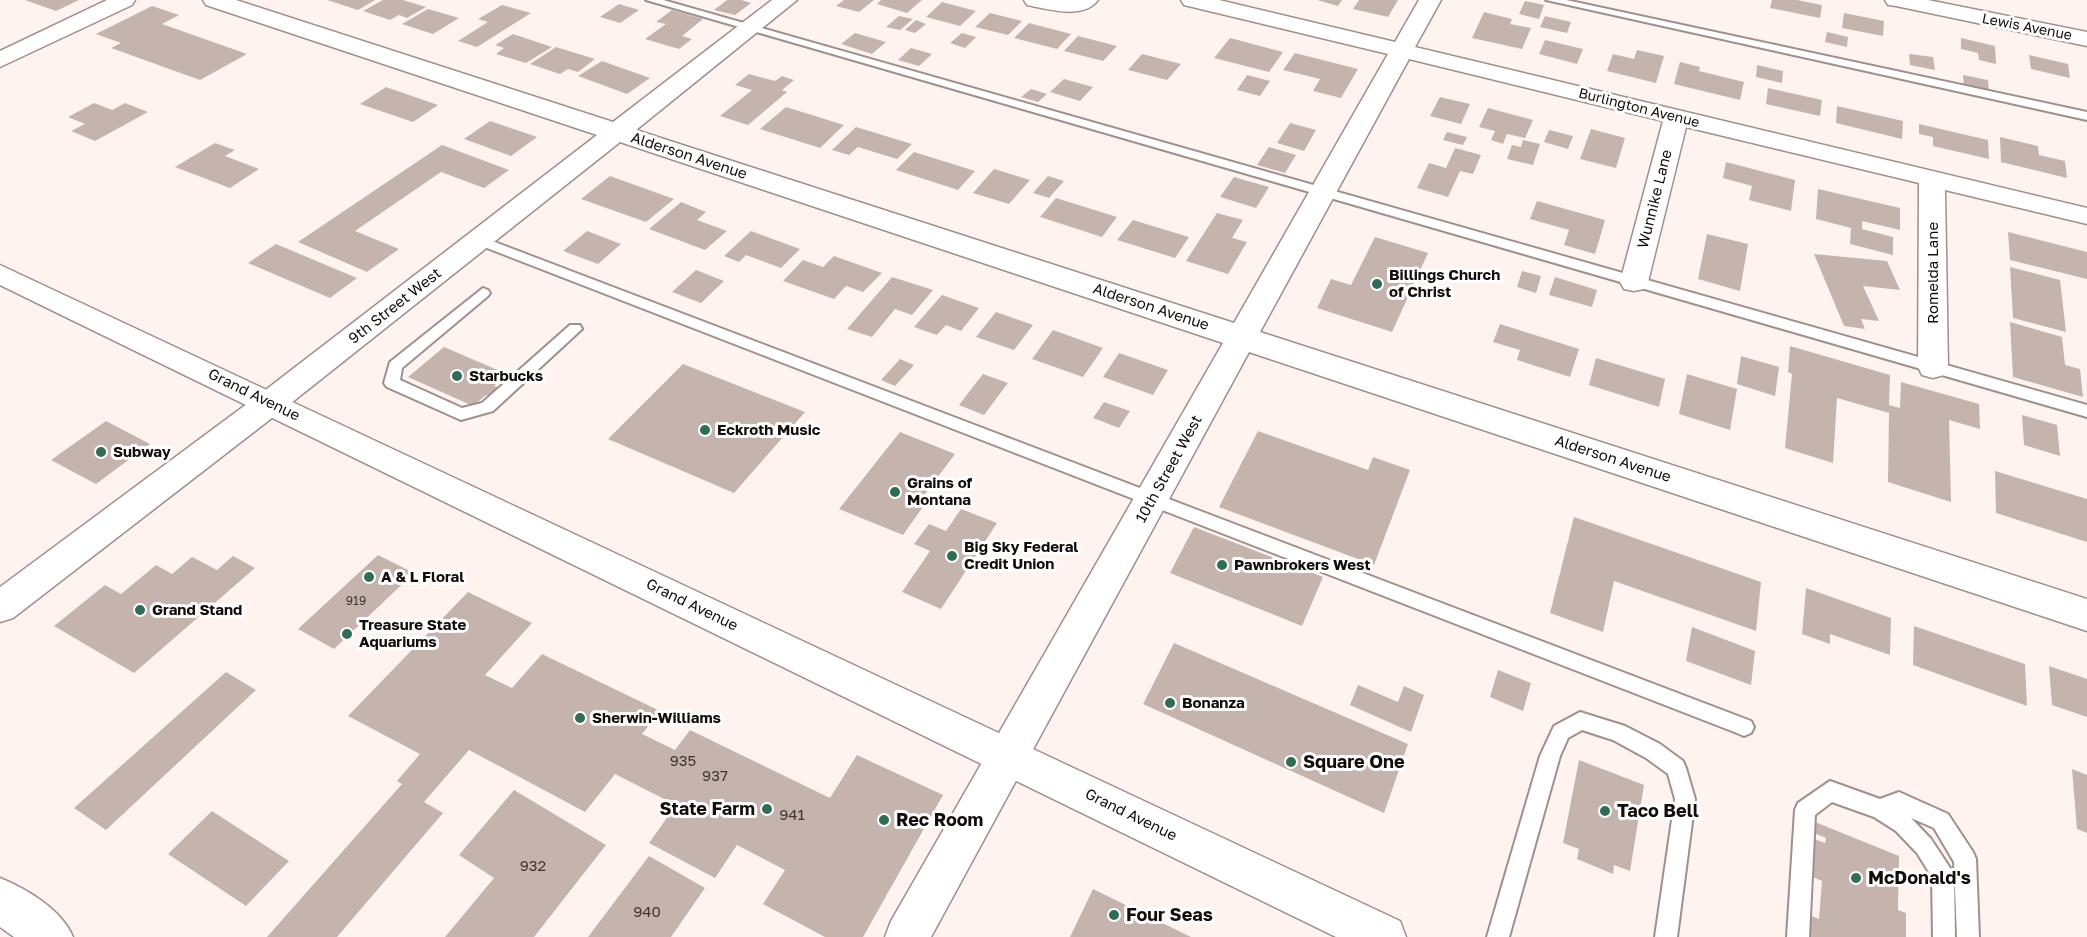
<!DOCTYPE html>
<style>
body{margin:0}
canvas{display:block;background:#fff3f0}
</style>
<canvas width="2087" height="937"></canvas>
<script>
const ctx = document.querySelector('canvas').getContext('2d');
ctx.lineJoin = 'round';
function fillPath(path, color) {
  ctx.fillStyle = color;
  ctx.fill(path, 'evenodd');
}
function stroke(path, color, width, dash) {
  ctx.strokeStyle = color;
  ctx.lineWidth = width;
  ctx.lineCap = dash ? 'butt' : 'round';
  ctx.setLineDash(dash || []);
  ctx.stroke(path);
}
function label(font, color, halo, rows, align = 'center') {
  ctx.font = font + ' "Golos Text",sans-serif';
  ctx.lineWidth = 6;
  ctx.setLineDash([]);
  ctx.textBaseline = 'middle';
  ctx.strokeStyle = halo;
  ctx.fillStyle = color;
  for (const [text, x, y, turn = 0] of rows) {
    ctx.save();
    ctx.translate(x, y);
    ctx.rotate((+turn || 0) * Math.PI / 180);
    ctx.textAlign = isNaN(turn) ? turn : align;
    if (halo) ctx.strokeText(text, 0, 0);
    ctx.fillText(text, 0, 0);
    ctx.restore();
  }
}
const building = new Path2D(`
 M25 0H79L56 11Z
 M327 0H375L358 10Z
 M383 0H403L426 7 407 18 399 15 390 20 363 11Z
 M727 0H741L751 3 735 15 714 10Z
 M844 0H874L859 12 836 6Z
 M881 0H922L907 13 877 4Z
 M1317 0H1342L1338 6Z
 M1359 0H1398L1388 17 1353 9Z
 M1772 0H1797L1822 5 1820 18 1770 8Z
 M1525 1 1544 5 1539 19 1519 14Z
 M942 2 976 11 960 26 926 17Z
 M619 4 639 10 620 23 600 17Z
 M502 5 531 13 477 47 458 41 488 22 478 19Z
 M152 6 179 15 162 24 247 54 200 80 111 48 121 43 96 34Z
 M428 9 459 18 433 34 402 24Z
 M672 10 703 19 682 36 692 39 679 49 645 39 666 24 656 22Z
 M1484 12 1512 19 1510 24 1531 28 1522 49 1472 38Z
 M990 13 1022 21 1008 35 975 27Z
 M1844 13 1884 21 1883 36 1842 28Z
 M899 16 913 19 900 30 886 27Z
 M1545 16 1571 22 1567 33 1540 27Z
 M916 20 926 24 915 33 905 30Z
 M1029 23 1071 34 1057 49 1014 38Z
 M1827 32 1848 37 1847 47 1825 42Z
 M855 33 886 42 872 54 841 44Z
 M962 33 976 37 965 48 950 43Z
 M513 34 552 47 526 63 496 54 504 48 495 45Z
 M1078 36 1117 46 1103 61 1064 51Z
 M1230 38 1283 52 1269 72 1214 58Z
 M1961 38 1995 46 1996 64 1979 60 1978 53 1961 49Z
 M1545 40 1583 49 1577 64 1539 54Z
 M556 47 595 59 578 72 568 69 560 74 530 64Z
 M911 48 932 54 919 66 898 60Z
 M1637 50 1664 56 1656 83 1607 71 1613 54 1634 59Z
 M1295 53 1358 69 1341 98 1313 91 1320 79 1283 70Z
 M1142 54 1181 64 1167 80 1128 70Z
 M1909 54 1933 57 1935 70 1910 65Z
 M2029 55 2068 64 2070 78 2031 69Z
 M602 61 650 78 627 94 578 76Z
 M1680 62 1700 67 1699 71 1744 82 1740 100 1674 84Z
 M1757 65 1783 71 1782 83 1756 77Z
 M749 74 775 81 782 76 794 80 782 90 787 92 748 125 720 116 752 90 735 85Z
 M1247 75 1270 81 1260 96 1237 90Z
 M1963 75 1988 80 1989 92 1964 87Z
 M1064 79 1093 87 1080 101 1050 92Z
 M386 87 438 105 413 122 360 104Z
 M1768 88 1822 100 1820 116 1766 104Z
 M1031 89 1047 94 1038 102 1021 97Z
 M1440 97 1470 104 1461 124 1430 116Z
 M94 103 112 110 125 103 148 112 95 141 71 131 85 124 68 117Z
 M1837 106 1903 121 1902 139 1836 123Z
 M786 107 844 125 820 148 760 129Z
 M1488 108 1533 120 1525 138 1507 134 1503 144 1491 140 1495 131 1479 127Z
 M490 121 537 137 511 156 464 139Z
 M1290 123 1316 130 1304 151 1277 143Z
 M1919 124 1988 140 1989 159 1933 146V137L1919 134Z
 M856 127 912 144 897 159 858 147 849 155 832 150Z
 M1591 129 1625 138 1616 168 1580 159Z
 M1549 130 1573 136 1568 149 1544 142Z
 M1447 132 1467 137 1463 145 1443 140Z
 M2000 137 2038 146 2039 155 2065 161 2067 178 2001 162Z
 M1523 140 1540 144 1533 165 1507 159 1512 145 1521 147Z
 M215 143 235 150 225 156 259 169 230 188 175 167Z
 M442 145 509 170 484 188 441 172 355 231 399 249 367 272 298 242Z
 M1269 147 1296 155 1285 173 1257 165Z
 M1455 148 1481 155 1473 174 1460 171 1448 197 1417 188 1429 163 1446 168Z
 M914 152 975 171 958 190 896 170Z
 M1726 162 1795 180 1791 211 1749 200 1752 186 1723 178Z
 M994 169 1030 180 1009 204 973 193Z
 M610 176 674 199 646 222 581 199Z
 M1048 176 1064 181 1049 198 1033 193Z
 M1234 177 1269 187 1256 208 1220 197Z
 M1818 189 1900 208V230L1862 221V229L1893 237V255L1850 244 1851 228 1816 219Z
 M1056 198 1117 217 1102 237 1040 217Z
 M1537 201 1605 220 1595 254 1564 245 1569 230 1530 219Z
 M681 202 706 212 697 220 727 231 705 250 649 229Z
 M1217 213 1243 220 1232 238 1247 242 1228 274 1186 261Z
 M1133 220 1189 237 1175 258 1117 240Z
 M587 231 621 244 598 264 563 251Z
 M751 231 800 249 781 268 746 255 739 262 724 256Z
 M2008 232 2087 252V279L2010 260Z
 M1707 234 1748 244 1740 291 1698 279Z
 M1375 237 1428 253 1392 332 1317 308 1331 279 1351 285Z
 M276 244 357 278 330 298 248 263Z
 M1814 254 1887 261 1900 290 1863 286 1879 321 1861 319 1865 329 1844 326Z
 M834 256 882 273 863 292 846 286 834 299 783 281 803 260 823 267Z
 M2010 267 2060 280 2066 332 2013 318Z
 M696 270 724 281 701 303 672 292Z
 M1522 271 1541 276 1536 293 1517 287Z
 M892 277 933 290 912 315 895 309 872 337 847 329Z
 M1555 277 1597 290 1592 307 1549 295Z
 M942 295 979 308 961 331 946 325 937 335 914 327Z
 M996 312 1033 325 1014 350 976 337Z
 M2010 322 2062 337 2065 365 2080 369 2083 397 2013 377Z
 M1500 324 1579 349 1570 377 1517 360 1520 350 1493 342Z
 M1053 330 1103 348 1083 377 1032 359Z
 M1790 346 1890 375 1889 405 1900 408 1901 382 1979 404 1980 429 1949 420 1951 502 1888 482 1889 413 1837 398 1833 463 1785 448 1792 374 1788 372Z
 M444 347 507 374 494 386 502 389 492 397 486 395 473 406 408 377Z
 M1119 353 1168 370 1153 395 1103 377Z
 M1741 356 1779 367 1775 396 1737 384Z
 M1596 358 1665 379 1659 407 1589 385Z
 M900 359 914 365 895 386 881 380Z
 M683 364 805 412 734 493 608 439Z
 M983 374 1008 383 984 415 959 405Z
 M1687 374 1737 389 1730 430 1679 414Z
 M1104 402 1130 411 1119 428 1093 418Z
 M2022 415 2057 425 2060 456 2024 445Z
 M106 421 150 444 96 484 51 460Z
 M1258 431 1368 470 1373 457 1410 470 1374 565 1219 507Z
 M900 432 955 454 919 502 925 504 903 535 839 509Z
 M1995 471 2087 499V542L1996 513Z
 M961 509 997 523 941 609 902 592 930 551 914 544 929 524 946 531Z
 M1574 517 1761 582 1756 631 1614 581 1603 632 1550 613Z
 M1194 527 1323 577 1302 626 1170 573Z
 M378 555 414 573 334 649 298 629Z
 M233 556 255 568 134 673 54 626 105 585 121 594 156 565 172 574 192 557 217 570Z
 M1806 588 1891 618 1890 655 1830 634V644L1802 634Z
 M468 592 532 623 485 675 512 688 542 654 660 711 642 734 675 750 690 730 830 798 857 755 943 795 863 937H825L763 904 785 870 737 845 715 878 649 843 676 805 615 774 585 812 469 750 424 802 443 813 337 937H267L402 784 397 781 420 754 348 716Z
 M1914 626 2025 664 2027 706 1913 665Z
 M1692 627 1755 651 1751 685 1686 661Z
 M1174 643 1408 744 1384 813 1143 704Z
 M2049 666 2087 679V717L2052 705Z
 M1498 670 1531 683 1523 711 1490 697Z
 M226 672 256 690 106 830 74 808Z
 M1358 685 1398 702 1404 686 1424 695 1411 732 1350 705Z
 M1579 760 1644 785 1630 871 1614 865 1613 874 1577 859 1579 849 1563 843Z
 M2072 769 2087 775V833L2077 829Z
 M514 790 606 845 534 937H445L494 878 459 855Z
 M212 811 289 861 246 906 168 854Z
 M1815 822 1899 856 1898 910 1906 913V937H1802L1803 912 1819 919 1822 881 1806 874 1809 837 1825 843 1826 838 1814 833Z
 M649 856 705 888 671 937H588Z
 M1093 889 1191 937H1070Z`);
const lane = new Path2D(`
 M646 0H663L2087 405V417Z
 M1546 0H1566L2087 112V120Z
 M479 236 1751 721 1754 727 1751 733 1744 736 1737 733 474 243V237Z
 M483 288 488 290 490 293 488 296 402 368 400 380 462 408 482 403 570 325H580L582 329 493 411 461 420 387 387 384 383 390 362Z
 M1580 712 1625 726 1660 744 1683 761 1686 768 1695 799 1677 937H1655L1675 799 1668 774 1646 758 1613 740 1582 730 1568 738 1560 756 1509 937H1487L1540 756 1554 726Z
 M1830 781 1880 799 1899 792 1948 814 1973 852 1976 859 1979 937H1957L1954 862 1934 828 1911 818 1931 839 1954 874 1955 937H1933L1932 877 1917 853 1896 831 1874 817 1832 802 1815 815 1809 937H1787L1795 810 1798 803Z`);
const street = new Path2D(`
 M203 0H236L613 122 772 0H797L636 130 1234 323 1388 54 1184 5 1181 0H1219L1395 42 1419 0H1441L1415 47 2087 208V224L1945 190 1948 367 1944 375 1933 378 1922 375 1918 367 1919 183 1686 127 1648 282 1644 289 1634 291 1624 289 1620 282 1663 121 1409 59 1260 332 2087 599V631L1249 352 931 937H885L891 921 1223 343 620 142 281 411 13 618 0 622V587L259 395 597 135 206 5Z
 M1024 0H1098C1084 20 1047 9 1027 5Z
 M0 878C27 889 62 910 73 937H14L0 927Z`);
const secondary = new Path2D(`
 M107 0H135L132 5 0 67V51Z
 M1885 0H1928L2087 32V46L1896 6 1888 5Z`);
const primary = new Path2D(`
 M0 265 1400 921 1406 937H1336L0 285Z`);
const markers = [
 [1377,284,6,"#306c56"],
 [457,376,6,"#306c56"],
 [705,430,6,"#306c56"],
 [101,452,6,"#306c56"],
 [895,492,6,"#306c56"],
 [952,556,6,"#306c56"],
 [1222,565,6,"#306c56"],
 [369,577,6,"#306c56"],
 [140,610,6,"#306c56"],
 [347,634,6,"#306c56"],
 [1170,703,6,"#306c56"],
 [580,718,6,"#306c56"],
 [1291,762,6,"#306c56"],
 [767,809,6,"#306c56"],
 [1605,811,6,"#306c56"],
 [884,820,6,"#306c56"],
 [1856,878,6,"#306c56"],
 [1114,915,6,"#306c56"]
];
const numberNames = [
 ["919",356,601]
];
const farStreetnames = [
 ["Lewis Avenue",2027,27,11],
 ["Burlington Avenue",1639,108,14]
];
const streetNames = [
 ["Alderson Avenue",689,156,18],
 ["Wunnike Lane",1655,199,-76],
 ["Romelda Lane",1933,273,-90],
 ["9th Street West",395,306,-38],
 ["Alderson Avenue",1151,307,18],
 ["Grand Avenue",254,395,26],
 ["Alderson Avenue",1613,459,18],
 ["10th Street West",1169,469,-61],
 ["Grand Avenue",692,605,26],
 ["Grand Avenue",1131,815,26]
];
const poiNames = [
 ["Billings Church",1389,275],
 ["of Christ",1389,292],
 ["Starbucks",469,376],
 ["Eckroth Music",717,430],
 ["Subway",113,452],
 ["Grains of",907,483],
 ["Montana",907,500],
 ["Big Sky Federal",964,547],
 ["Credit Union",964,564],
 ["Pawnbrokers West",1234,565],
 ["A & L Floral",381,577],
 ["Grand Stand",152,610],
 ["Treasure State",359,625],
 ["Aquariums",359,642],
 ["Bonanza",1182,703],
 ["Sherwin-Williams",592,718]
];
const nearNumbernames = [
 ["935",683,761],
 ["937",715,776],
 ["941",792,815],
 ["932",533,866],
 ["940",647,912]
];
const nearPoinames = [
 ["Square One",1303,762],
 ["State Farm",755,809,"right"],
 ["Taco Bell",1617,811],
 ["Rec Room",896,820],
 ["McDonald's",1868,878],
 ["Four Seas",1126,915]
];
fillPath(building, '#c5b3ae');
stroke(lane, '#a08f8a', 4);
stroke(street, '#a08f8a', 3);
stroke(secondary, '#a08f8a', 3);
stroke(primary, '#a08f8a', 3);
fillPath(lane, '#fff');
fillPath(street, '#fff');
fillPath(secondary, '#fff');
fillPath(primary, '#fff');
for (const [x, y, r, color] of markers) {
  const dot = new Path2D();
  dot.arc(x, y, r, 0, 2 * Math.PI);
  ctx.fillStyle = color;
  ctx.fill(dot);
  stroke(dot, '#fff', 2);
}
label('12px', '#403634', null, numberNames);
label('14px', '#130d0b', '#fff', farStreetnames);
label('15px', '#130d0b', '#fff', streetNames);
label('bold 15px', '#130d0b', '#fff', poiNames, 'left');
label('15px', '#403634', null, nearNumbernames);
label('bold 18px', '#130d0b', '#fff', nearPoinames, 'left');
</script>
